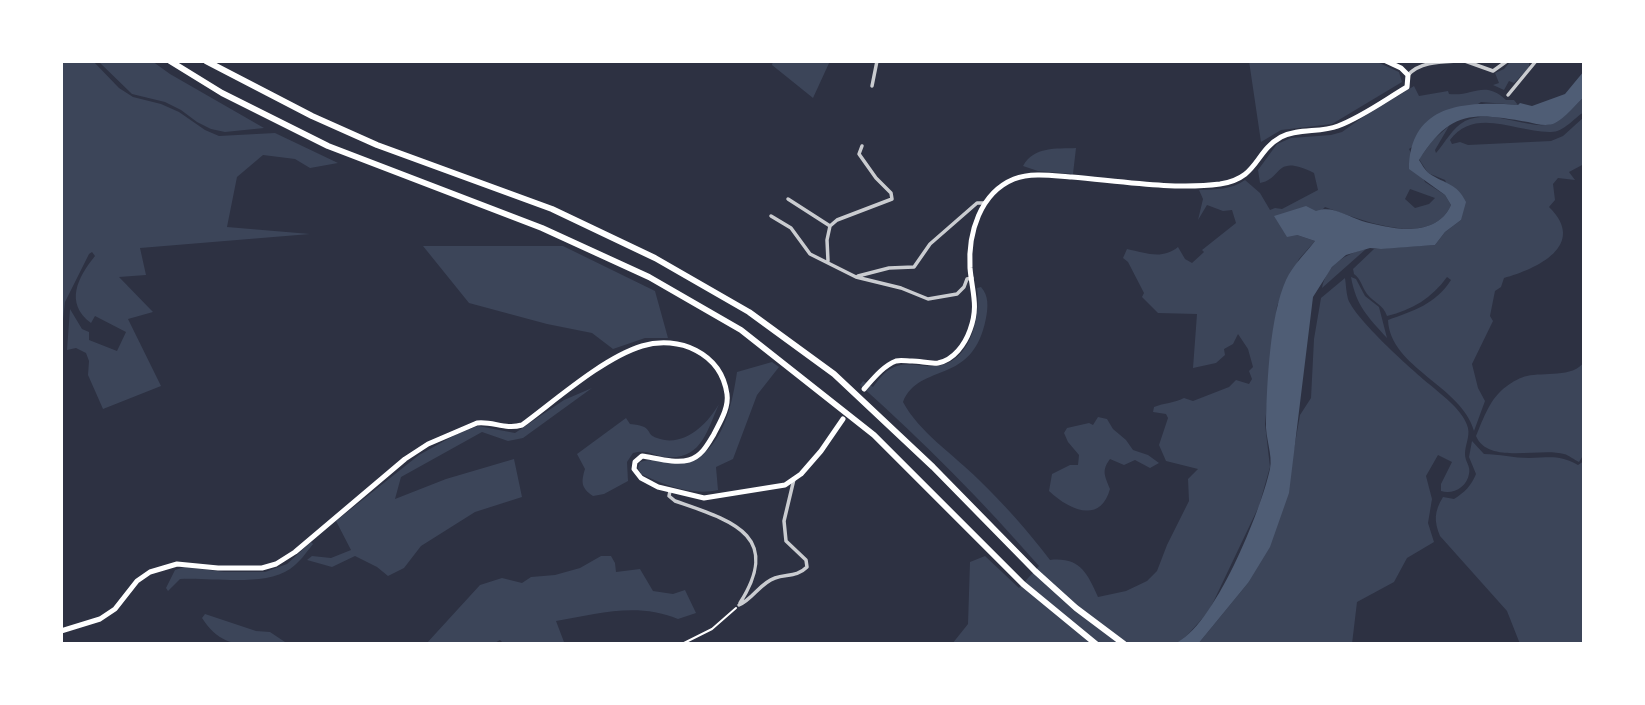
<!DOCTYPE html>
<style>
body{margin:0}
#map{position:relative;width:1645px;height:705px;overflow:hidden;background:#2d3142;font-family:"DM Sans",sans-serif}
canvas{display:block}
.frame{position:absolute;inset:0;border:63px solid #fff;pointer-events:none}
</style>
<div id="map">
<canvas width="1645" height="705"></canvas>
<div class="frame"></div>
</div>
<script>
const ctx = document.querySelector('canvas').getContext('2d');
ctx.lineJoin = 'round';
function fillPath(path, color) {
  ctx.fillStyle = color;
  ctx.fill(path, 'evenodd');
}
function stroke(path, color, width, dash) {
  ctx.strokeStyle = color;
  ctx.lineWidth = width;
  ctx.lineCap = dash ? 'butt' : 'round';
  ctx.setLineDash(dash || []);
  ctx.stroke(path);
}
const green = new Path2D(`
 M61 61H93L119 88 133 97 161 104 179 112 205 130 219 136 275 133 338 163 310 168 295 159 263 155 237 177 227 227 310 234 140 248 146 275 119 277 153 312 128 319 161 386 103 409 88 375 89 361 86 353 76 348 67 350 70 309 82 329 89 332V340L117 351 126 332 95 316 91 323C64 303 78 277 95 256L92 252 89 254 65 302 61 337Z
 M98 61H152L170 74 264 128 225 132 211 129 197 122 181 110 165 102 132 94Z
 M773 61H830L813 98 772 65Z
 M1249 61H1375L1399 72 1402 82 1332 124 1281 130 1261 142Z
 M1511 61H1529V68L1514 83 1509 81 1504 90 1493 85 1499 83 1495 73 1504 69Z
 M1414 86 1419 96 1448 91 1449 94C1473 97 1484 79 1506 100H1514L1518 105 1481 102 1409 149 1425 182 1445 195 1451 205C1431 250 1359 219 1325 207L1297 235 1315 241 1299 259 1277 306 1265 424 1270 467 1259 506 1209 611 1182 641 1174 644H952L968 624 970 562 985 556 1019 588 1039 566C983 502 923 441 860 385L863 381 873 387C879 379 886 369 897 366 910 362 922 367 935 366 971 364 981 316 977 288L981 287C989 296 988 307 986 318 973 387 920 361 903 402 919 432 953 454 978 479 1004 504 1028 531 1050 560 1079 557 1087 572 1098 597L1126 591 1147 581 1157 571 1167 545 1189 501 1188 479 1198 469 1166 461 1159 445 1168 418 1166 414 1153 412 1154 407C1164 403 1174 403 1184 398L1193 401 1229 387 1236 380 1249 384 1252 379 1249 371 1253 367 1248 349 1238 334 1233 344 1224 349 1225 355 1216 363 1193 368 1197 314 1158 313 1142 297 1144 293 1128 262 1123 258 1127 249C1146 253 1162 260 1178 247L1185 259 1192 263 1204 252 1202 250 1236 223 1232 210 1223 211 1207 205 1198 220 1203 199 1199 190C1216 189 1231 190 1245 180L1260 193 1270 210 1275 208 1282 209 1318 190 1314 173C1274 153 1283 179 1260 183L1258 170 1277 144 1291 138 1331 135 1342 132 1363 117ZM1410 189 1435 198 1429 204 1415 208 1405 199Z
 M1584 97V112C1574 118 1564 132 1551 132 1518 133 1475 106 1450 140L1452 144 1460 142 1468 145 1551 141 1563 136 1584 117V164L1569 172 1575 180 1558 178 1553 184 1555 200 1549 207C1588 245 1537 269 1504 278L1501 287 1495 291 1490 316 1493 321 1472 364 1478 388 1485 401 1474 431C1462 386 1390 368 1388 320 1413 311 1436 304 1451 280L1447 277C1432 298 1412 310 1387 316 1383 304 1374 303 1367 294 1362 287 1361 279 1354 274L1353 269 1374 249 1435 245 1445 232 1461 220 1445 180 1428 173 1419 159 1433 140 1449 126 1435 150 1436 153C1445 143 1452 128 1465 121 1495 107 1535 134 1555 122 1565 117 1575 105 1584 97Z
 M1076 148 1073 174 1038 171 1023 166C1034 146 1056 149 1076 148Z
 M423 246H563L655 291 668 338H645L613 349 592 333 547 324 469 303Z
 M1366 249 1322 288C1326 266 1346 253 1366 249Z
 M1351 277 1356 279 1365 296 1379 307 1387 338C1368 317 1356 306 1351 277Z
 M1345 278C1346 284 1346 292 1348 299 1355 319 1411 369 1429 384 1442 395 1464 411 1468 428 1470 437 1465 445 1465 454 1465 462 1471 466 1469 474 1467 487 1453 495 1441 491V484L1452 462 1438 455 1426 476 1432 499 1428 523 1434 542 1407 558 1394 582 1357 602 1352 644H1198L1248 583 1294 449 1300 415 1311 398 1314 339 1321 298Z
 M772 362 779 367 757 395 733 459 716 467 718 490C693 496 664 485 641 474L638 468 640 462C653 457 666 464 679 463 721 460 732 406 737 372Z
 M1584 362V454L1579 462C1574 460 1569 455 1564 454 1540 447 1488 465 1476 436 1484 417 1490 398 1507 386 1512 382 1521 377 1527 376 1543 372 1573 378 1584 362Z
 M592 388 523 438 508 441 482 432 401 477 395 499 446 479 514 459 522 497 475 512 421 546 404 568 388 576 377 567 355 556 332 567 307 560 312 556 331 558 351 550 336 521 419 455 457 434 478 426 515 433 564 400Z
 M719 404C707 431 701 461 665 457 651 455 648 449 633 453L627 462 628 481 604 494 593 496C581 488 581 482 585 469L577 454 626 418 630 424C655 426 644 434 657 438 683 448 707 425 719 404Z
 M1098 417 1107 419 1113 429 1126 440 1133 450 1148 455 1159 463 1150 468 1135 460 1124 465 1110 459C1101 471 1105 476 1110 489 1100 525 1068 509 1049 491L1052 474 1070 465H1078L1079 455 1068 442 1064 433 1067 428 1089 423 1093 425Z
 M1472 441 1484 454C1499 454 1514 458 1529 458 1549 458 1558 454 1578 465L1584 461V644H1520L1507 611 1440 536C1434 521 1434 512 1443 497L1454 499C1465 492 1471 486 1476 474L1469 457Z
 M311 542 313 544C306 553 299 563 290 569 264 587 211 577 180 579L168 591 166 588 175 570 185 567 224 572H265L287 564Z
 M601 556H611L615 563 616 572 640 569 653 591 673 594 685 590 696 613 678 619C637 602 597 614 556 621L564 642 560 644H504L500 640 493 644H426L480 585 502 578 522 583 531 577 555 575 580 568Z
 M205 614 256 631 270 632 288 644C252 644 224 653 202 618Z`);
const water = new Path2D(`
 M1584 71V97C1575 105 1565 118 1555 123 1547 127 1536 124 1528 122 1474 113 1451 109 1419 160 1422 164 1425 171 1430 174 1445 184 1457 183 1466 202L1461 220 1445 232 1435 245 1381 249 1370 248 1346 255 1332 267 1313 297 1289 493 1270 547 1248 583 1198 644H1174C1214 628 1261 510 1270 469 1273 455 1265 437 1266 422 1267 382 1270 315 1286 280 1293 265 1305 254 1315 241L1297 235 1287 237 1274 216 1306 206 1316 211C1332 205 1347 216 1362 221 1391 229 1436 239 1451 205L1445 195 1409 169C1410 103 1466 101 1518 105L1520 103 1532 106 1565 94Z`);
const path = new Path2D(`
 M682 644 712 629 736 608`);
const minor = new Path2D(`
 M1465 61 1493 71 1507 61
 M1408 75C1421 61 1442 62 1460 61
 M872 86 877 61
 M1508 95 1536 61
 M788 199 830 226 827 240 828 261
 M771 216 791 228 810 254 856 277 901 288 928 299 957 294 964 287 967 279 972 278
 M830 226 837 220 892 199 891 193 876 178 859 154 862 146
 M858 276 889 268 914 267 930 244 977 203H984
 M670 491 669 496 675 501C729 520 784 534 740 603
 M739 605C753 599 760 583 775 578 787 574 797 577 807 567L806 560 786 541 784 521 794 479`);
const secondary = new Path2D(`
 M864 389C873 379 883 366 896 361 900 360 907 361 912 361 920 361 930 364 938 363 954 360 965 344 970 330 979 306 972 292 970 268 968 233 980 193 1014 179 1032 172 1055 176 1072 177 1119 181 1174 190 1220 184 1259 178 1254 152 1281 137 1299 128 1320 133 1338 126 1362 117 1385 100 1407 87L1408 75 1401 68 1386 61
 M61 631 100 619 115 609 137 581 150 572 177 564 218 568H262L276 564 295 552 405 459 428 444 477 423C493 421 505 430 522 425 556 400 603 358 642 346 679 335 721 353 727 394 729 408 720 422 714 434 708 444 702 456 689 460 675 464 656 458 642 456L635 462 634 469 641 478 658 487 704 498 785 485 801 474 821 451 843 419`);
const motorway = new Path2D(`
 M170 61 222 93 328 146 542 228 649 277 741 330 874 435 1023 584 1096 644
 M206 61 312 116 377 145 552 209 655 258 749 312 834 374 933 467 1035 571 1076 608 1124 644`);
fillPath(green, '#3c4559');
fillPath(water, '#4f5d75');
stroke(path, '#fff', 2);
stroke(minor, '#caccd0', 3.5);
stroke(secondary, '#fff', 5);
stroke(motorway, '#fff', 6);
</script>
